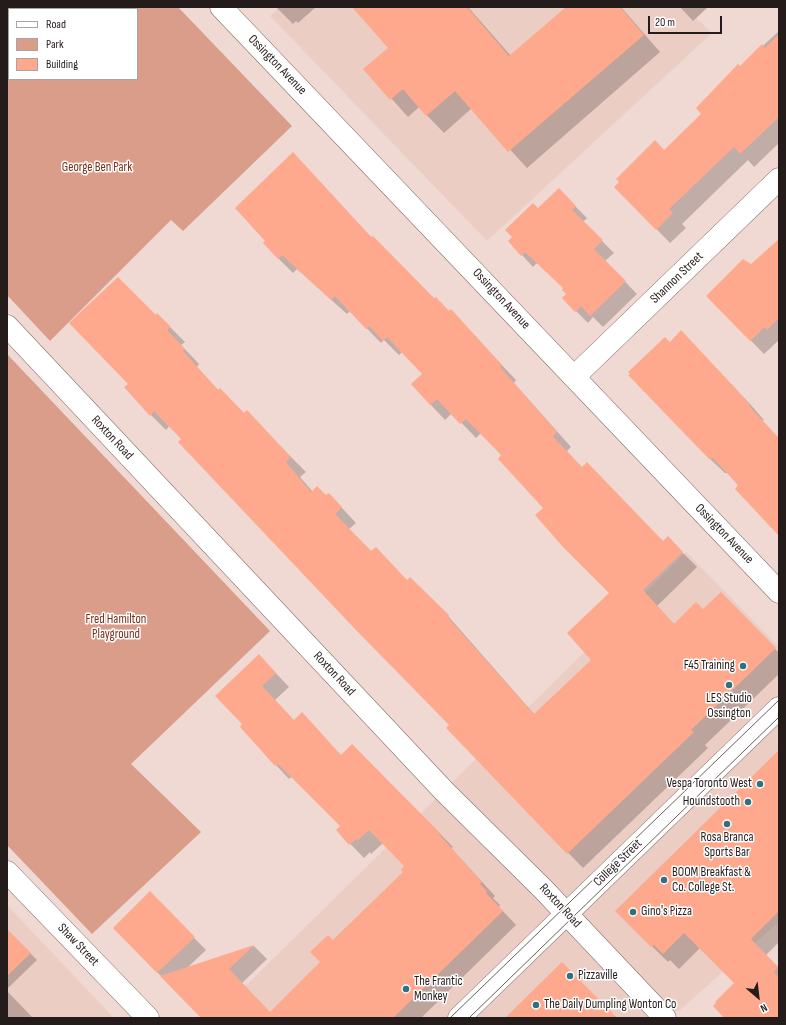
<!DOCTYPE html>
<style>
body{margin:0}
#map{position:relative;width:786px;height:1025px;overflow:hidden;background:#f0d9d2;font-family:"Sofia Sans Condensed",sans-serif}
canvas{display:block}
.frame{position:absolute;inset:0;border:8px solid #241c1a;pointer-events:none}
.legend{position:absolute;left:8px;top:8px;width:130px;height:72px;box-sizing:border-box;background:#fff;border:1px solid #a7a4a3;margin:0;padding:5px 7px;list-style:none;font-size:12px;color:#241c1a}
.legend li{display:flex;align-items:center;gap:8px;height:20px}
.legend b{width:20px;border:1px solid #a7a4a3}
.north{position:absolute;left:738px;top:977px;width:40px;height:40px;-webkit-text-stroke:3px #fff;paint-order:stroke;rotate:152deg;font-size:11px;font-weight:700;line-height:16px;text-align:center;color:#241c1a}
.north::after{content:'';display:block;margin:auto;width:14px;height:18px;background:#241c1a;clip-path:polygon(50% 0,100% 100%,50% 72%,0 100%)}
.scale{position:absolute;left:648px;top:16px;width:74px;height:18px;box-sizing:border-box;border:2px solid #241c1a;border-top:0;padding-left:5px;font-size:12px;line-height:14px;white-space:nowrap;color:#241c1a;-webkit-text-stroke:3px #fff;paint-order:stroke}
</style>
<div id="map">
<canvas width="786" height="1025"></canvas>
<div class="frame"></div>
<ul class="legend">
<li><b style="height:5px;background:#fff"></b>Road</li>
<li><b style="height:11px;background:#d99d8a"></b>Park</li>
<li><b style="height:11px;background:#fea98e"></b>Building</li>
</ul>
<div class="north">N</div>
<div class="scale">20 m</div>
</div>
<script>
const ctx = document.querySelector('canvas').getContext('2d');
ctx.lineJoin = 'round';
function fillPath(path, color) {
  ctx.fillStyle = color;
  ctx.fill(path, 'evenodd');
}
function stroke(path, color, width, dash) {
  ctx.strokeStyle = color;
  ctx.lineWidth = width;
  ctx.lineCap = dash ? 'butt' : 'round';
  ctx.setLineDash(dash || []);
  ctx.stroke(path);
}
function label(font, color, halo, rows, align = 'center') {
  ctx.font = font + ' "Sofia Sans Condensed",sans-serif';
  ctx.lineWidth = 3;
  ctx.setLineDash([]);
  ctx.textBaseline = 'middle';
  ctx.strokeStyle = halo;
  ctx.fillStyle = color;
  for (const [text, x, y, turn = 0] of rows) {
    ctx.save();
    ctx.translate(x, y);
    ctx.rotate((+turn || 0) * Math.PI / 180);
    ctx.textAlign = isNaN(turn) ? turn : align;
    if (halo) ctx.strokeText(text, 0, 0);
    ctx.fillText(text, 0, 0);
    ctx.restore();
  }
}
const built = new Path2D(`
 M280 7H708L696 18 712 33 487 241 270 16Z
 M686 552 779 647V922L680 1010 663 1018H213Z
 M7 905 114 1018H7Z`);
const green = new Path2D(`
 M7 7H178L292 126 183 231 171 220 50 341 7 295ZM9 9H137V79H9Z
 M7 354 270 631 131 764 201 832 92 934 7 845Z`);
const shadow = new Path2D(`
 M276 7H316L298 23 296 21 293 24Z
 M365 7H468L511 56 567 7H621L660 52 527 168 472 108 444 133 419 107 408 117 365 69 389 48Z
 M680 7H708L693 21Z
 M779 31V143L754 167 748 160 682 224 686 228 670 243 616 187 664 151 692 126 740 67Z
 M308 169 372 238 434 300 465 326 516 380 514 383 571 447 567 451 582 468 664 542 668 538 697 567 657 606 674 624 703 610 736 608 779 653V674L705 745 708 748 583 868 447 728 450 725 183 439 170 425 166 430 151 415 129 384 157 314 185 342 181 345 199 364 197 367 219 391 244 414 261 427 306 472 300 477 313 492 326 497 329 494 356 523 349 529 372 552 448 616 535 715 593 660 610 593 544 508 502 455 481 433 476 438 452 413 445 420 431 405 413 384 423 374 402 352 399 355 384 340 381 343 350 311 347 314 297 269 293 273 278 258Z
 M570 201 587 218 583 222 614 253 605 261 637 294 603 327 593 317 588 323 563 298 567 294 565 289 537 263 533 267 522 255 538 209Z
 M779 241V340L764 354 707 296 751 265Z
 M670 343 695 346 750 404 764 420 762 421 779 439V534L728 473H725L710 459Z
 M272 669 289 687 275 700 294 721 341 756 352 745 453 847 451 848 495 896 493 898 500 905 499 907 516 925 421 1018H202L114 928 150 893 206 950 187 968 254 946 267 959 242 983 270 1013 322 962 332 941 404 872 406 866 383 843 371 854 370 852 364 858 337 830 341 826 292 776 289 779 276 765 244 724 216 696Z
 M779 752V942L766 955 779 968V1018H722L735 983 700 948 679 969 670 960 668 962 616 911Z
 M7 930 37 960 7 989Z
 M7 991 33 1018H7Z`);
const building = new Path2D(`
 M352 7H467L509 56 566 7H620L644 35 508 152 455 91 426 116 403 89 390 100 363 69 388 48Z
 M779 34V117L740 154 734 147 669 209 673 213 656 230 614 187 619 182 616 179 655 140 664 150 701 114 696 108 738 64 740 66 762 44 765 48Z
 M293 152 371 237 373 236 434 298 436 297 449 311 451 309 502 365 500 367 557 432 553 436 555 439 582 467 587 462 663 541 668 536 683 552 643 590 674 624 696 602 703 609 721 592 776 648 691 730 694 732 567 854 446 728 449 725 354 628 178 442 181 439 154 411 150 416 124 387 128 384 69 323 118 277 156 315 157 313 171 327 167 330 185 349 183 351 218 390 220 388 244 413 247 410 291 457 286 462 311 492 317 486 326 495 329 493 342 507 335 514 371 551 376 547 407 580 410 577 449 615 448 618 534 714 591 660 567 633 609 593 563 547 535 515 543 508 498 459 501 455 466 419 460 424 437 399 430 405 411 384 422 374 387 337 383 341 369 326 366 329 335 296 331 300 282 255 278 259 263 243 265 241 235 208Z
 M559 188 576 206 572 210 603 240 594 249 626 281 590 316 581 306 575 312 562 298 566 294 562 290 563 288 525 252 521 256 508 241 512 237 505 230 533 203 538 208Z
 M779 239V318L767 330 765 327 750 341 706 296 743 259 751 264Z
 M681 330 736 389 750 405 749 406 779 438V536L735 489 738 485 713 458 709 459 628 375 630 374 628 372 665 337 670 342Z
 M259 654 276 673 262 686 294 720 302 712 341 755 352 744 440 833 439 834 482 882 480 884 487 891 486 893 503 911 393 1018H201L160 976 254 945 229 969 270 1012 320 962 310 952 328 935 333 940 403 872 401 870 404 866 369 830 357 841 356 839 349 845 336 830 340 826 278 764 275 766 240 727 242 724 215 696Z
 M779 750V911L751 939 778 967 774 972 779 978V1018H724L713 1006 716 1003 715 1002 734 983 684 933 663 954 654 945 651 947 615 911Z
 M150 891 195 937 157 973 113 928Z
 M7 929 31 953 7 976Z
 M562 962 617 1018H505Z`);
const minor = new Path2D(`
 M7 326 444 791 544 890 665 1018
 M574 377 779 179
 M7 872 148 1018`);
const tertiary = new Path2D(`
 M221 7 779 592`);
const secondary = new Path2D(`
 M459 1018 779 708`);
const tram = new Path2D(`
 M450 1018 779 700
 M469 1018 779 717`);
const markers = [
 [743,666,4,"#2e7183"],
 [729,685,4,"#2e7183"],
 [760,784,4,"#2e7183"],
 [748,802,4,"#2e7183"],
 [727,824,4,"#2e7183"],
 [664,880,4,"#2e7183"],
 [633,912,4,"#2e7183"],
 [570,976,4,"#2e7183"],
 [406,989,4,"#2e7183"],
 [536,1005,4,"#2e7183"]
];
const streetNames = [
 ["Ossington Avenue",277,65,46],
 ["Shannon Street",677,278,-44],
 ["Ossington Avenue",501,299,47],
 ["Roxton Road",112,438,47],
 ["Ossington Avenue",724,534,46],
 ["Roxton Road",334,674,47],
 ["College Street",618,863,-44],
 ["Roxton Road",560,906,47],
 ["Shaw Street",78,945,46]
];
const parkNames = [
 ["George Ben Park",97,168],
 ["Fred Hamilton",116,620],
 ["Playground",116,635]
];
const poiNames = [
 ["F45 Training",735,666,"right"],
 ["LES Studio",729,699,"center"],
 ["Ossington",729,714,"center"],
 ["Vespa Toronto West",752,784,"right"],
 ["Houndstooth",740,802,"right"],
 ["Rosa Branca",727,838,"center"],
 ["Sports Bar",727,853,"center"],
 ["BOOM Breakfast &",672,873],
 ["Co. College St.",672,888],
 ["Gino's Pizza",641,912],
 ["Pizzaville",578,976],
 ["The Frantic",414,982],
 ["Monkey",414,997],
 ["The Daily Dumpling Wonton Co",544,1005]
];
fillPath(built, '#eccdc3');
fillPath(green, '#d99d8a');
fillPath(shadow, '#0003');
fillPath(building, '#fea98e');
stroke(minor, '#826e67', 23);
stroke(tertiary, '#826e67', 23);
stroke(secondary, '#826e67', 23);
stroke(minor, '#fff', 22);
stroke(tertiary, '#fff', 22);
stroke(secondary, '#fff', 22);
stroke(tram, '#6b5e5a', 1);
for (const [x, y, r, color] of markers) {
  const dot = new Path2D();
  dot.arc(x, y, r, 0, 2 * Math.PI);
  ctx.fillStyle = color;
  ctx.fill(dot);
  stroke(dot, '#fff', 1.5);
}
label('13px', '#241c1a', '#fff', streetNames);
label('13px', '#772d14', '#fff', parkNames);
label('13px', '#241c1a', '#fff', poiNames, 'left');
</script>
